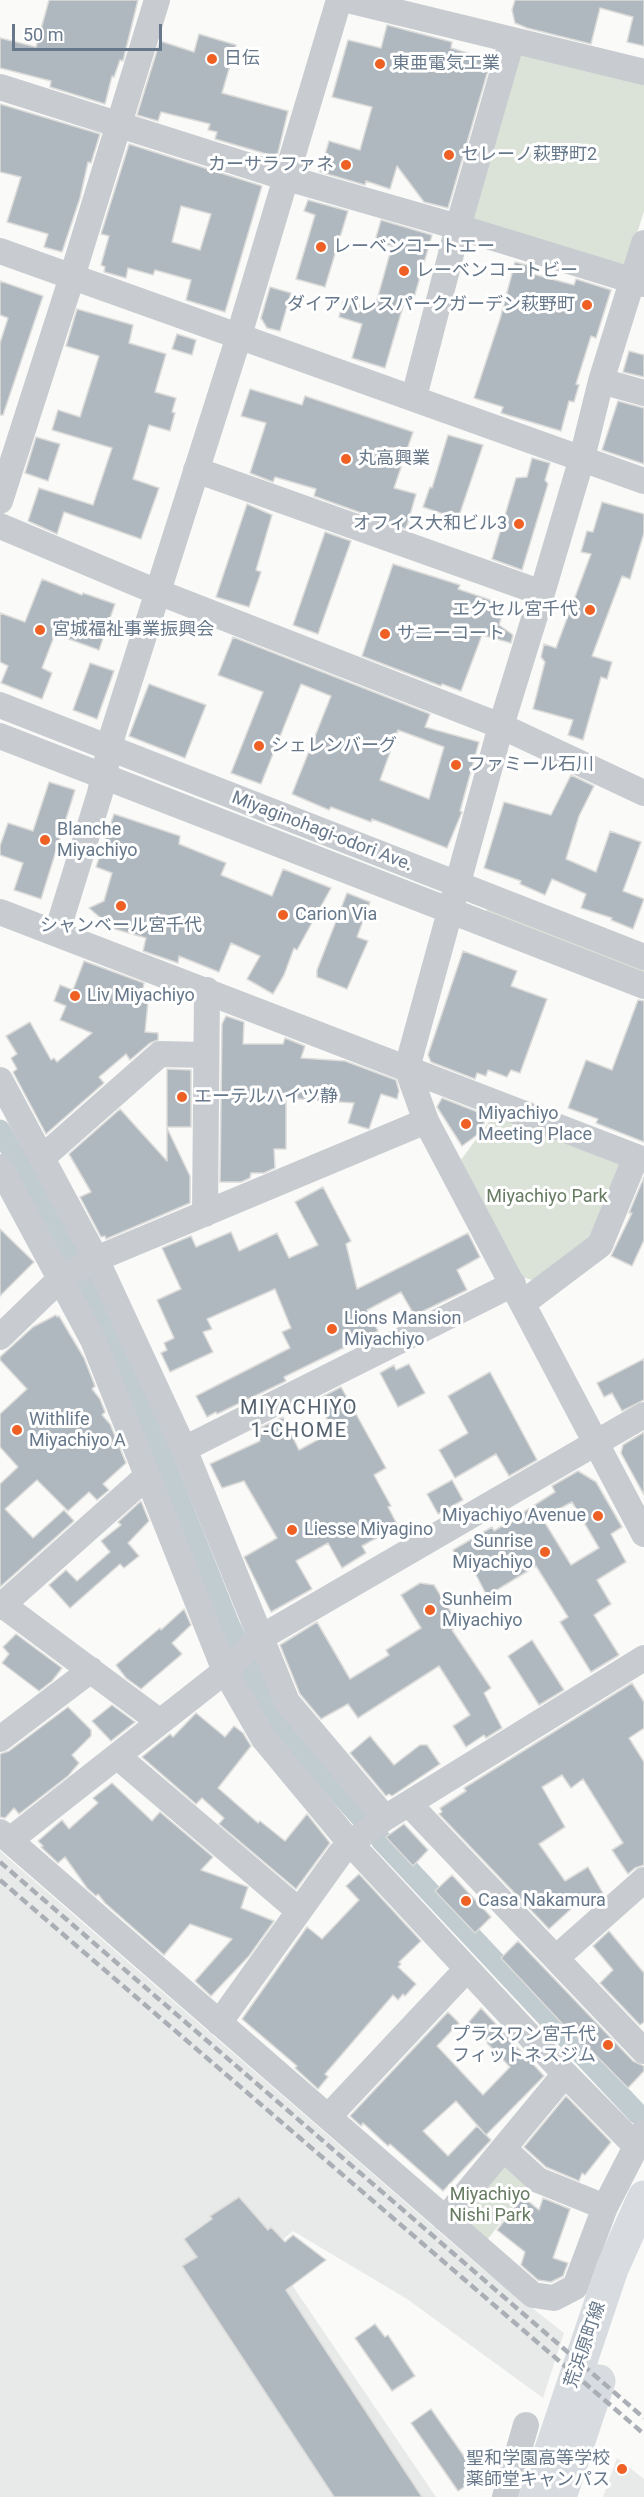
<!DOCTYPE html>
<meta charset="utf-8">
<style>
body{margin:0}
#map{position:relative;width:644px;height:2497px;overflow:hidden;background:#fafaf8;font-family:Roboto,sans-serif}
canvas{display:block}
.scale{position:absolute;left:12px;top:24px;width:150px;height:27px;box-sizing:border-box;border:3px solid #67788b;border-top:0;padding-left:8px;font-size:18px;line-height:21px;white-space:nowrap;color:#67788b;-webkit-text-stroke:4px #fff;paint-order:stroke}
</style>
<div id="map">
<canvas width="644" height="2497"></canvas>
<div class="scale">50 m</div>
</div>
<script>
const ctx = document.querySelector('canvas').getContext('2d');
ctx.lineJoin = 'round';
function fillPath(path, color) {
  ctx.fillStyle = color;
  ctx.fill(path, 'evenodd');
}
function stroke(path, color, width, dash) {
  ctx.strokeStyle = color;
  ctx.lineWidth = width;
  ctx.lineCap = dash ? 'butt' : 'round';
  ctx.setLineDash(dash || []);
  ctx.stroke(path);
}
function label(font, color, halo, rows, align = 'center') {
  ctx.font = font + ' Roboto,"Noto Sans JP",sans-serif';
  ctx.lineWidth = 6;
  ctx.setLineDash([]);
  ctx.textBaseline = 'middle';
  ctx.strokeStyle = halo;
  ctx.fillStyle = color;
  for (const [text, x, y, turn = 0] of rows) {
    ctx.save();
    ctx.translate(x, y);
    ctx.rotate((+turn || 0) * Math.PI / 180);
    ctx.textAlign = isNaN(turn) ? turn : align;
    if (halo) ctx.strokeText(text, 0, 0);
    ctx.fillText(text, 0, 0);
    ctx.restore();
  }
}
const built = new Path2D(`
 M0 1851 480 2267 564 2333 543 2398 407 2299 293 2231 269 2251 436 2497H0Z
 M617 2458 644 2479V2497H603Z`);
const green = new Path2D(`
 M518 49 644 81V211L625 272 468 223Z
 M487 908 644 968V975L486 912Z
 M496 1112 621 1162 593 1243 539 1282 522 1277 461 1160Z
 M499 2164H509L530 2185 487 2240 461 2218Z`);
const canal = new Path2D(`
 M0 1130 108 1321 229 1624 276 1723 365 1822
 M381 1840 638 2114`);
const building = new Path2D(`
 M49 0H138L123 61 120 60 114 77 112 76 105 104 50 87 51 81 0 68V38L36 47Z
 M515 0H644V46L627 42 633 17 600 8 591 44 527 28 515 23 512 10Z
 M387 25 452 42 451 48 491 60 448 208 424 202 397 166 390 189 366 181 365 185 320 172 329 141 360 150 372 107 332 97 348 40 381 48Z
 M199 34 236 45 222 93 288 111 277 157 215 139 217 132 208 130 210 124 161 112 158 121 137 115 160 41 194 52Z
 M0 104 100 134 91 163 88 162 80 198 62 252 44 247 48 234 7 222 21 177 0 172Z
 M129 144 262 186 225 312 186 300 191 280 155 270 153 275 128 268 126 278 104 272 105 267 101 265 109 236 101 234ZM181 206 211 214 200 250 172 242Z
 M308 200 348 211 325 287 296 279 315 215 304 211Z
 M381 220 432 235 412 305 404 303 385 368 352 358 362 324 339 317 343 301 367 307V305L375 307 392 246 375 241Z
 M515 262 531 266 529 273 574 285 576 279 611 290 596 338 591 336 576 384 579 385 574 402 569 401 561 431 501 413 503 407 474 398 500 319Z
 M0 281 43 296 3 415H0V343L8 318 0 315Z
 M270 287 291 293 280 331 267 328 261 318Z
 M77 309 133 325 129 343 166 354 155 392 176 398 172 412 175 413 170 431 149 425 133 479 159 488 141 539 64 512 57 534 28 521 39 488 93 505 112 448 52 430 58 410 80 417 99 356 66 346Z
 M177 334 196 340 192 355 172 349Z
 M629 351 644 355V377L623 372Z
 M250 389 302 405 305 396 413 432 394 488 416 494 406 529 314 496 316 489 275 477 273 482 250 473 266 423 241 416Z
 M618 401 644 408V464L602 450Z
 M448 435 483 445 458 519 423 507 430 487 432 488Z
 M36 437 60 444 48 481 25 473Z
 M532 458 550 463 545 480 548 484 522 570 492 559 516 478 527 477Z
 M602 502 644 514V533L630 579 622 576 592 656 612 662 607 679 601 677 583 740 568 735 573 720 533 709 545 662 541 657 544 644 556 648 591 554 581 552 587 531 593 532Z
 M247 504 272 515 256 570 261 572 249 607 216 597Z
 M325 532 351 541 318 634 293 625Z
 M393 564 460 585 458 589 505 605 499 625 513 635 511 643 482 635 461 691 442 684 441 686 362 656Z
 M42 579 82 595 83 593 115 604 99 650 55 634 42 668 52 673 42 699 1 683 8 666 0 662V613L25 622Z
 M233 637 430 714 425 727 479 742 460 811 462 812 447 848 372 819 371 822 331 807 329 810 292 794 331 696 301 684 261 784 231 773 263 692 218 675ZM398 730 444 747 429 799 380 780Z
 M90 663 114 671 97 719 73 710Z
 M149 684 206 705 185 758 129 736Z
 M571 775 594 786 579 816 566 859 596 872 610 831 641 842 623 891 644 899 633 929 611 920 612 918 581 908 586 894 552 879 545 895 520 884 521 881 484 868 504 802 551 815Z
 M49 782 75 790 41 899 14 890 23 863 0 855V846L8 823 33 831Z
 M114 814 180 836 179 844 226 863 221 875 272 896 283 869 331 888 297 950 294 948 284 975 273 994 247 979 260 956 231 943 219 972 179 956 178 963 143 951 146 938 101 925 103 920 89 908 104 901 112 873 96 867Z
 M347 893 370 902 357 937 368 941 347 989 317 977V970Z
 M463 951 517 971 511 986 547 999 520 1073 511 1070 507 1077 488 1070 486 1076 477 1073 475 1079 431 1062 428 1055Z
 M84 961 144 983 141 1001 148 1002 145 1032 158 1033V1040L150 1043 130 1060 126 1054 99 1077 104 1083 46 1134 13 1072 17 1069 11 1058 17 1054 6 1036 30 1022 51 1060 54 1058 57 1062 92 1033 60 1020 66 1006 54 1001 60 985 73 990Z
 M638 1000 644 1001V1142L596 1123 598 1119 568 1108 586 1060 612 1070Z
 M226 1016 244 1022 243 1044H283L285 1038 305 1046 301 1058 345 1061 396 1080 399 1091 397 1099 381 1094 369 1129 348 1123 354 1103 286 1098V1149H274L275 1168 264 1173H251L250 1178 241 1182H220L222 1024Z
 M167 1069 191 1070V1127H167Z
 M442 1098 488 1116 477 1135 462 1146 437 1107Z
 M120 1109 167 1161V1128L190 1176V1203L106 1239 105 1236 101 1237 80 1197 91 1192 69 1154Z
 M644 1177V1240L632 1266 611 1256 632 1213H629Z
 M323 1187 351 1241 346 1244 357 1289 468 1233 480 1257 457 1270 467 1290 419 1313H413L401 1292 367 1310 378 1331 284 1377 286 1381 217 1414 216 1412 207 1417 196 1396 290 1348 282 1332 291 1328 275 1289 207 1319 212 1329 203 1332 213 1352 170 1372 161 1353 167 1350 164 1343 174 1338 157 1300 181 1289 162 1248 191 1236 196 1247 231 1232 239 1251 277 1233 289 1258 318 1245 295 1202Z
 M0 1229 34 1262 0 1296Z
 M56 1315 57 1317 59 1316 84 1358 95 1386 92 1389 100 1399 105 1412 102 1415 110 1424 126 1463 103 1484 109 1490 97 1500 89 1492 68 1511 37 1480 5 1509 33 1538 64 1510 74 1521 0 1587V1484L18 1467 0 1447V1414L27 1389 0 1360V1357L33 1327Z
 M644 1359V1400L622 1411 612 1393 604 1397 597 1383Z
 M409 1364 425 1393 398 1407 380 1373 394 1365 396 1370Z
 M490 1372 537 1460 509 1476 496 1454 455 1478 439 1450 468 1433 448 1396Z
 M341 1387 386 1468 374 1475 391 1506 388 1507 398 1526 362 1546 366 1553 342 1568 328 1543 296 1561 312 1589 271 1612 244 1557 277 1538 244 1481 222 1488 210 1464 260 1441 255 1430 283 1417 299 1450 334 1431 316 1400Z
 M644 1432V1495L621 1453 623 1445Z
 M578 1471 596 1482 622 1527 611 1534 626 1562 597 1580 611 1604 594 1615 619 1655 591 1672 560 1622 568 1617 536 1566 487 1596 474 1571 471 1573 466 1563 462 1566 453 1550 492 1527 494 1531 555 1492 552 1486ZM572 1502 599 1548 571 1565 542 1518Z
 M452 1480 463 1500 438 1514 427 1494Z
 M141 1501 149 1521 128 1543 139 1556 124 1568 120 1564 70 1608 49 1585 66 1570 77 1581 110 1552 101 1541 121 1525 118 1522Z
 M420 1583 434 1585 459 1625 452 1630 491 1688 484 1693 502 1728 486 1738 484 1735 466 1747 453 1726 470 1715 439 1666 358 1718 348 1704 321 1719 300 1694 280 1645 317 1622 350 1679 389 1655 386 1650 421 1628 401 1595Z
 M184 1609 191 1625 172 1643 182 1654 141 1689 126 1678 116 1665 160 1628 161 1630Z
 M16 1634 62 1668 52 1681 39 1691 2 1663 9 1654 3 1647Z
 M532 1640 564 1690 539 1705 508 1656Z
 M632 1683 644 1702V1728L629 1738 644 1762V1865L635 1868 628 1874 612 1850 623 1843 583 1779 571 1788 562 1775 542 1787 565 1827 539 1844 565 1881 588 1867 604 1895 586 1907 582 1899 549 1929 439 1814 442 1812 440 1808 466 1791 464 1788Z
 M112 1705 135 1722 111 1741 92 1721Z
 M68 1707 91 1730V1736L72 1755 79 1763 68 1776 19 1814 14 1808 5 1818 0 1817V1754L9 1751Z
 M196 1713 225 1737 234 1726 243 1733 251 1746 218 1788 258 1823 260 1821 285 1841 307 1814 330 1843 296 1889 219 1824 224 1818 202 1798 196 1804 142 1757 170 1734 173 1737Z
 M370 1736 394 1765 420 1745H427L440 1764 392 1796 389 1794 386 1796 350 1753Z
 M112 1783 152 1821 160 1812 213 1857 201 1870 248 1887 241 1908 274 1921 249 1956 211 1996 195 1981 232 1939 190 1924 164 1955 105 1903 98 1894 96 1896 87 1888 65 1857 58 1863 41 1847 43 1846 38 1841 62 1820 69 1829 98 1803 93 1798Z
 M404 1824 428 1850 413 1866 386 1837Z
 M359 1874 421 1941 399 1962 401 1964 398 1967 416 1984 405 1996 403 1994 398 2000 393 1995 325 2074 328 2077 318 2089 295 2068 297 2066 242 2019 307 1927 322 1939 359 1900 346 1886Z
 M452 1875 491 1917 475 1933 435 1891Z
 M609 1931 644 1973V2022L640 2025 600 1983 613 1970 593 1946Z
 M518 1941 633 2061 644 2066V2071L628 2088 571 2030 570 2032 501 1958Z
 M481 2008 544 2076 486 2135 491 2140 443 2191 390 2144 388 2146 363 2123 361 2126 350 2116 448 2012 459 2023 437 2046 483 2095 510 2067 487 2043 488 2041 468 2023ZM456 2101 486 2135 477 2126 448 2156 423 2131Z
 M566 2096 611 2142 585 2175 582 2173 579 2181 546 2167 524 2147Z
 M239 2197 268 2230 271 2227 285 2242 293 2235 326 2260 286 2290 422 2497H334L182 2266 197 2257 184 2239 212 2219 210 2216Z
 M523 2197 539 2210 543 2198 570 2209 553 2258 568 2263 563 2276 551 2282 538 2280 521 2265 525 2252 497 2230Z
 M375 2324 385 2337 388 2335 415 2376 392 2391 355 2338Z
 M431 2409 475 2472 472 2473 476 2479 458 2491 411 2423Z`);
const minor = new Path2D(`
 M348 0 644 72
 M0 87 287 178 458 227 644 284
 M644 243 601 381 582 458 542 593 501 726 407 1068 426 1121 644 1534
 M0 251 644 481
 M601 381 644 393
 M414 397 458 227 512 40
 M196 470 542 593
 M0 501 72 277 157 0
 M0 526 145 587 501 726 644 793
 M0 705 644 957
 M0 736 644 986
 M0 912 644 1160
 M57 932 100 793 113 733 234 352 339 0
 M0 1080 96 1259 184 1449 287 1702 385 1818
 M43 1157 160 1054 206 1055
 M0 1167 93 1340 225 1671 264 1739 351 1844 565 2074 636 2146
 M205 1214 207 990
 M523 1303 600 1245 636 1157
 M0 1337 61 1278 96 1259 426 1121
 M184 1449 513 1284
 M0 1603 160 1722
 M0 1607 146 1477
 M0 1739 91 1670
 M117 1756 298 1910
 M409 1804 644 2051
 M0 1832 533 2295 554 2298 575 2287 605 2207 643 2133
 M10 1840 225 1671 260 1638 644 1415
 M556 1958 644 1880
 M219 2023 340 1854 360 1836 385 1818 644 1658
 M328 2117 467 1969
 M504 2149 538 2180 605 2207
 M445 2219 565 2074
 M505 2497 526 2425`);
const major = new Path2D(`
 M535 2497 612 2269 644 2197
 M560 2497 599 2381`);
const rail = new Path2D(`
 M0 1862 644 2418
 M0 1880 644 2434`);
const markers = [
 [212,59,6,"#ee6023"],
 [380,64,6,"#ee6023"],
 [449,155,6,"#ee6023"],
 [346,165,6,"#ee6023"],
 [321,247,6,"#ee6023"],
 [404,271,6,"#ee6023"],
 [587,305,6,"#ee6023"],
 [346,459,6,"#ee6023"],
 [519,524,6,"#ee6023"],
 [590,610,6,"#ee6023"],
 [40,630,6,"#ee6023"],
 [385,634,6,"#ee6023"],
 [259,746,6,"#ee6023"],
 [456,765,6,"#ee6023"],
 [45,840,6,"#ee6023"],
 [121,906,6,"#ee6023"],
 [283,915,6,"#ee6023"],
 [75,996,6,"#ee6023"],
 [182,1097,6,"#ee6023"],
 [466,1124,6,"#ee6023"],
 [332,1329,6,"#ee6023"],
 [17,1430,6,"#ee6023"],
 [598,1516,6,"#ee6023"],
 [292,1530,6,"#ee6023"],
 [545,1552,6,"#ee6023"],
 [430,1610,6,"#ee6023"],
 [466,1901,6,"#ee6023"],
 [608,2045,6,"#ee6023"],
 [622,2469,6,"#ee6023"]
];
const poiNames = [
 ["日伝",224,59],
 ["東亜電気工業",392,64],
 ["セレーノ萩野町2",461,155],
 ["カーサラファネ",334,165,"right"],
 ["レーベンコートエー",333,247],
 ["レーベンコートビー",416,271],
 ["ダイアパレスパークガーデン萩野町",575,305,"right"],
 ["丸高興業",358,459],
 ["オフィス大和ビル3",507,524,"right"],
 ["エクセル宮千代",578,610,"right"],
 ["宮城福祉事業振興会",52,630],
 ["サニーコート",397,634],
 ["シェレンバーグ",271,746],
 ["ファミール石川",468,765],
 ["Blanche",57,830],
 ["Miyachiyo",57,851],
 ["Carion Via",295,915],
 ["シャンベール宮千代",121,926,"center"],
 ["Liv Miyachiyo",87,996],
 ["エーテルハイツ静",194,1097],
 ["Miyachiyo",478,1114],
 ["Meeting Place",478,1135],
 ["Lions Mansion",344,1319],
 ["Miyachiyo",344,1340],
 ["Withlife",29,1420],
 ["Miyachiyo A",29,1441],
 ["Miyachiyo Avenue",586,1516,"right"],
 ["Liesse Miyagino",304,1530],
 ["Sunrise",533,1542,"right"],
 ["Miyachiyo",533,1563,"right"],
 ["Sunheim",442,1600],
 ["Miyachiyo",442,1621],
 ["Casa Nakamura",478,1901],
 ["プラスワン宮千代",596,2035,"right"],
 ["フィットネスジム",596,2056,"right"],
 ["聖和学園高等学校",610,2459,"right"],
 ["薬師堂キャンパス",610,2480,"right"]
];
const streetNames = [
 ["Miyaginohagi-odori Ave.",322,832,21],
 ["荒浜原町線",586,2345,-71]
];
const parkNames = [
 ["Miyachiyo Park",547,1197],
 ["Miyachiyo",490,2195],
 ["Nishi Park",490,2216]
];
const neighbourhoodNames = [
 ["MIYACHIYO",299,1409],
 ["1-CHOME",299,1432]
];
fillPath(built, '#e8e9e9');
fillPath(green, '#dbe2d8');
stroke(canal, '#c1ccd1', 21);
fillPath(building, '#b0b8bf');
stroke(building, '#dcdcda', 1.5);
stroke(minor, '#c8cbd0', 26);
stroke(major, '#d8dce0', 33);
stroke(rail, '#aaafb6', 4.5, [9, 4.5]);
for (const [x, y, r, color] of markers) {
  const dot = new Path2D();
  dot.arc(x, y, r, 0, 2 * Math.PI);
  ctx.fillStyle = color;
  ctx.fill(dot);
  stroke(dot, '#fff', 2);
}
label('18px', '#67788b', '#fff', poiNames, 'left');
label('18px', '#67788b', '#fff', streetNames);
label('18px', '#667b62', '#fff', parkNames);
ctx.letterSpacing = '1.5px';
label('20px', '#55626f', '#fff', neighbourhoodNames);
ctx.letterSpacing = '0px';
</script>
